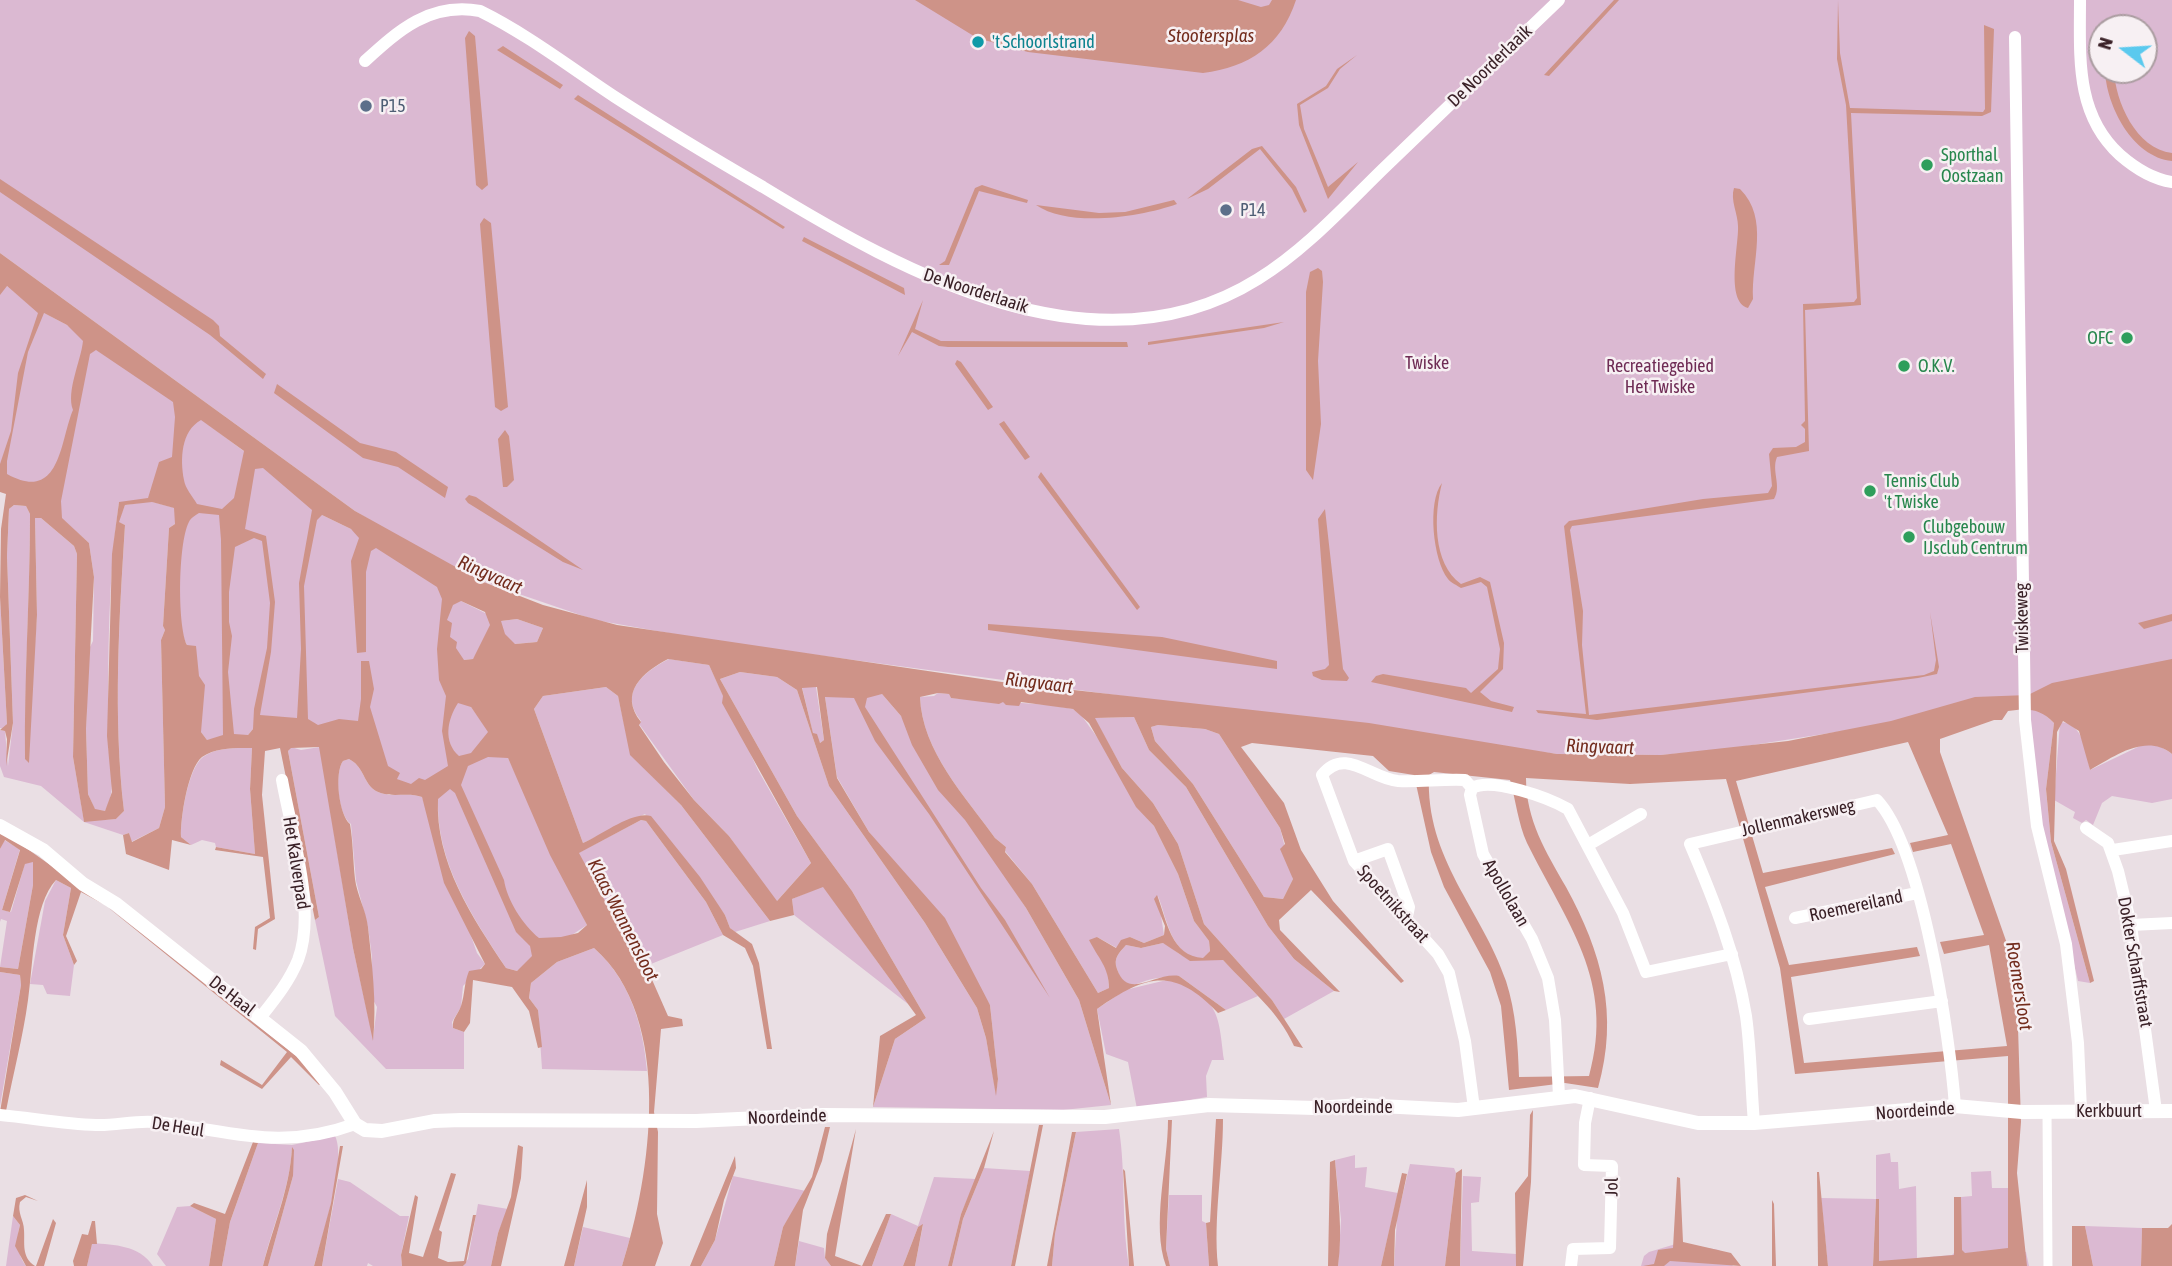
<!DOCTYPE html>
<style>
body{margin:0}
#map{position:relative;width:2172px;height:1266px;overflow:hidden;background:#eadfe4;font-family:"Asap Condensed",sans-serif}
canvas{display:block}
.north{position:absolute;left:2088px;top:14px;width:70px;height:70px;box-sizing:border-box;background:#f7f0f3;border:2px solid #ab9da1;border-radius:50%;rotate:287deg;font-size:19px;font-weight:700;line-height:28px;text-align:center;color:#3a2127}
.north::after{content:'';display:block;margin:auto;width:24px;height:32px;background:#5ac9ee;clip-path:polygon(50% 0,100% 100%,50% 72%,0 100%)}
</style>
<div id="map">
<canvas width="2172" height="1266"></canvas>
<div class="north">N</div>
</div>
<script>
const ctx = document.querySelector('canvas').getContext('2d');
ctx.lineJoin = 'round';
function fillPath(path, color) {
  ctx.fillStyle = color;
  ctx.fill(path, 'evenodd');
}
function stroke(path, color, width, dash) {
  ctx.strokeStyle = color;
  ctx.lineWidth = width;
  ctx.lineCap = dash ? 'butt' : 'round';
  ctx.setLineDash(dash || []);
  ctx.stroke(path);
}
function label(font, color, halo, rows, align = 'center') {
  ctx.font = font + ' "Asap Condensed",sans-serif';
  ctx.lineWidth = 5;
  ctx.setLineDash([]);
  ctx.textBaseline = 'middle';
  ctx.strokeStyle = halo;
  ctx.fillStyle = color;
  for (const [text, x, y, turn = 0] of rows) {
    ctx.save();
    ctx.translate(x, y);
    ctx.rotate((+turn || 0) * Math.PI / 180);
    ctx.textAlign = isNaN(turn) ? turn : align;
    if (halo) ctx.strokeText(text, 0, 0);
    ctx.fillText(text, 0, 0);
    ctx.restore();
  }
}
const green = new Path2D(`
 M0 0H2172V680L1727 749 1661 755 1557 754 719 642 595 620 481 581 432 557 355 511 0 253ZM2102 28H2144V70H2102Z
 M0 286H7L31 306 67 325 201 419 273 473 322 515 351 529 461 601 501 621 517 619 543 628 537 642 481 647 473 659 464 660 471 707 508 758 587 925 517 971 506 968C472 916 436 863 438 799L397 779 355 723 253 729 248 735 207 740 201 732 187 645C171 612 182 523 184 483L153 502 175 508V524L169 528 163 626 165 630 161 640 165 807 159 828 131 842 129 833 123 835 84 822 41 786 4 777 0 766V730L5 731 8 766 13 723 7 556 9 509 14 505 26 506 30 514C30 596 24 677 26 759L37 615 35 518H41L74 546 77 554 73 757 84 821 116 819 124 811C113 716 119 621 125 525L118 522 125 505 145 502H119C108 578 108 656 108 733 107 758 119 789 105 811L95 810 88 794 86 729 88 651 93 641 94 577 89 543 18 480 0 473Z
 M0 597 7 724 4 729 0 728Z
 M669 659 709 665 758 770 811 863 776 902 729 836 694 800 639 724 641 721C618 693 643 672 669 659Z
 M740 672 777 677 797 690 829 786 925 923 977 1008 986 1038 996 1093 998 1079 990 1005 869 832 837 777 825 697 882 694 901 716 1026 908 1079 1000 1111 1105 1063 1110 873 1107 895 1039 926 1018 852 891 797 816 720 679Z
 M606 687 618 696 631 755 681 805 770 921 735 932 730 928 725 915 645 814 583 843 534 709 543 696Z
 M802 687H816L824 740 820 743 813 734Z
 M938 693 949 694 951 698 1050 705 1073 709 1081 715 1105 748 1137 807 1154 826 1178 874 1194 921 1209 941 1210 951 1203 959C1171 956 1168 922 1158 896L1164 935 1144 943 1130 937 1117 948 1097 937C1102 954 1109 971 1109 988L1098 993 1032 884 1005 851 1006 847 995 838C965 796 922 751 920 697L934 696Z
 M2028 708 2043 713 2054 723 2046 789 2051 842 2090 983 2078 981 2038 809Z
 M1134 717 1149 750 1186 787 1268 926 1294 959 1334 991 1284 1019 1272 1000 1204 924 1178 844 1153 803 1122 768 1094 718Z
 M2060 722C2083 723 2086 751 2090 770L2142 745C2154 743 2162 746 2172 754V799L2152 803 2112 796 2102 803 2093 825 2086 820 2082 823 2073 818 2075 812 2054 800Z
 M1158 725 1205 729 1219 734 1280 828 1293 879 1283 899 1264 897 1193 784 1155 741 1151 727Z
 M291 747 301 750 320 747 353 948 373 1038 377 1007 372 998V957L368 927 356 881 351 824C338 815 334 773 343 761L349 759C363 766 363 780 373 789 387 800 407 791 422 797L477 953 485 964 463 986 461 1007 452 1022 453 1028 464 1032V1069H386L335 1016 315 920 319 917 288 751Z
 M252 748 250 789 255 854 216 847 215 843 202 840 191 845 181 837C180 820 188 768 203 757 217 747 235 748 252 748Z
 M641 820 646 821 706 902 723 935 646 966 629 945 578 853Z
 M4 840 20 849 2 910 11 912 25 863 33 861V885L18 969 0 967 7 921 1 919 0 922V849Z
 M56 880 71 888 63 935 74 965 70 996 47 994 43 985 30 984 45 901Z
 M823 886 908 1004 794 915 792 899Z
 M1163 943 1169 944C1184 965 1202 955 1223 960L1258 996 1226 1010 1179 976C1169 977 1156 977 1145 981 1128 987 1124 990 1117 969 1113 958 1119 953 1126 945L1141 948Z
 M594 948C630 980 643 1025 647 1071L542 1069 538 1010 529 998 531 983 557 962Z
 M0 972 20 975 21 985 0 1106Z
 M1171 979C1219 1001 1218 1010 1224 1060H1212L1206 1076 1207 1097 1137 1109 1128 1062 1106 1054 1097 1009 1125 990Z
 M1119 1129C1126 1174 1121 1218 1129 1266H1052L1055 1234 1076 1132Z
 M335 1136C347 1159 322 1239 314 1266H268L293 1176 292 1148C290 1189 272 1226 263 1266H222L230 1222 258 1143 292 1145Z
 M1890 1153 1891 1162H1898L1899 1189 1916 1186 1917 1258 1952 1255 1961 1246V1197L1972 1196 1971 1172 1991 1171 1992 1188H2008V1246L2026 1252 2029 1266H1877L1879 1199H1876L1873 1266H1828L1821 1198 1876 1199V1155Z
 M1355 1155V1168L1367 1167 1365 1187 1398 1193 1381 1266H1338L1341 1220 1335 1160Z
 M1410 1164 1454 1168 1456 1173 1445 1266H1394L1397 1218Z
 M984 1168 1030 1171 1011 1266H952L963 1219Z
 M733 1176 806 1191 783 1227 774 1266H701L715 1240Z
 M1463 1176 1481 1177 1479 1202 1471 1203 1472 1251 1516 1254V1266H1460Z
 M934 1177 976 1179 961 1214 948 1266H915L923 1225 918 1227 903 1266H872L891 1214 918 1226Z
 M338 1179 350 1182 400 1216H409L401 1255 402 1266H373L368 1263 367 1266H322Z
 M1169 1195H1202V1221L1206 1223 1209 1266H1170L1166 1249Z
 M478 1204 508 1209 498 1233 491 1266H463L468 1259Z
 M190 1206 216 1219 209 1266H166L157 1254 177 1207Z
 M13 1216 20 1225C16 1238 17 1255 26 1266H6Z
 M2085 1226 2142 1228 2141 1266H2093Z
 M583 1227 630 1238 622 1266H574Z
 M799 1241 824 1248 825 1258 831 1266H795Z
 M92 1243C115 1245 139 1245 153 1266H87Z
 M1679 1243 1719 1250 1733 1266H1641L1644 1256 1649 1252Z`);
const water = new Path2D(`
 M915 0H1238L1261 7 1269 5 1272 0H1296C1281 46 1249 67 1203 73L1028 52 977 38Z
 M1614 0H1619L1549 76 1544 75Z
 M1838 0 1840 53 1850 108 1983 112 1985 109 1984 25 1994 29 1991 112 1982 116 1851 113 1861 305 1805 310 1809 451 1777 457C1771 471 1782 486 1774 499L1572 526 1570 530 1583 611 1582 645 1589 715 1924 675 1934 671 1936 660 1930 612 1939 667 1937 674 1918 678 1597 720 1538 713 1536 710 1586 714 1564 526 1569 521 1703 499 1768 493 1772 486 1769 454 1773 448 1796 447 1805 442V429L1801 425 1805 421 1803 304 1854 302 1857 298 1846 105 1837 59Z
 M469 31 475 36 488 185 482 190 476 185 465 38Z
 M503 46 563 85 560 89 497 50Z
 M1357 55 1340 69 1328 88 1300 105 1304 129 1328 187 1358 162 1328 199 1299 125 1297 104 1326 86 1337 69Z
 M2105 70H2114C2115 101 2136 149 2172 153V161C2132 157 2106 105 2105 70Z
 M578 95 785 227 783 229 574 99Z
 M1262 146 1296 187 1307 211 1304 213 1292 189 1260 149 1208 189 1187 199 1252 149Z
 M0 179 213 320 219 326 220 336 266 374 263 379 210 335 0 192Z
 M982 185 1028 200 1027 203 979 191 949 265H939L945 261 975 188Z
 M1734 188 1740 189C1770 219 1751 261 1753 299L1748 308C1725 302 1739 245 1738 226 1738 214 1730 200 1734 188Z
 M1174 200 1177 204C1141 217 1069 228 1036 205L1099 213 1125 212Z
 M484 218 491 223 508 407 501 411 495 407 480 224Z
 M804 237 904 288 905 295 802 241Z
 M0 253 355 511 481 581 543 605 617 625 1002 682 1369 723 1557 754 1661 755 1788 741 1891 721 1975 697 2028 695 2052 683 2172 659V754C2146 733 2115 756 2090 770L2079 731 2063 721 2057 732 2054 841 2066 869 2094 981 2090 983 2051 842 2046 789 2054 723C2040 708 2027 708 2008 711L2002 720H1994L1940 739V752L2011 955 2017 996 2021 1122 2017 1173 2027 1266H1873L1876 1199H1879V1261L1954 1255V1197H1961L1962 1250 1965 1253 2008 1248V1056L1795 1074 1780 968 1726 779 1630 784 1526 778C1526 820 1546 852 1566 887 1602 953 1619 1014 1598 1088L1565 1083 1509 1090 1501 1006 1490 972 1444 887 1431 852 1414 775 1389 771 1373 756 1252 743 1241 747 1284 803 1301 850 1333 901 1404 981 1401 983 1311 890 1279 920 1280 930 1340 992 1334 991 1294 959 1268 926 1186 787 1149 750 1134 717 1095 718 1122 768 1153 803 1178 844 1204 924 1272 1000 1303 1048 1294 1046C1278 1010 1249 989 1223 960L1190 961 1163 943 1141 948 1126 945C1119 953 1113 958 1117 969 1128 1001 1155 972 1179 976L1226 1010 1218 1013C1174 967 1147 974 1097 1009L1111 1105 1079 1000 1026 908 965 820 938 790 912 745 901 716 882 694 867 698 865 707 981 888 1005 920 1050 998 929 814 875 741 854 698 825 697 837 778 869 832 945 918 990 1005 998 1079 996 1096 986 1038 977 1008 925 923 829 786 797 690 777 677 740 672 720 679 797 816 852 891 926 1018 895 1039 873 1107 880 1036 916 1015 823 887 792 899 794 915 770 921 681 805 630 755 618 696 606 687 543 696 534 709 583 843C602 835 632 811 651 816L700 877 725 915 730 928 752 944 759 963 772 1049H767L753 966 745 948 723 935 706 902 646 821 641 820 579 853 629 945 646 966 668 1016 682 1019 683 1026 661 1029 654 1112 658 1132 657 1214 663 1243 655 1266H622C651 1175 675 1019 594 948L557 962 531 983 529 998 538 1010 542 1047 538 1048 529 1011 512 987 473 980 470 1023 464 1032 453 1028C452 1018 458 1015 461 1006 465 994 464 983 469 971L481 969 485 964 444 883 422 797C407 791 387 800 373 789 363 780 363 766 349 759L343 761C334 773 339 815 350 824 353 842 353 860 355 879 357 895 366 910 368 927 372 964 377 1003 373 1041L353 948 319 747 291 748 288 751 319 917 315 920 280 748 265 751 262 795 275 919 258 929 256 950 253 949 255 927 270 918 263 857 215 850 216 847 255 854 250 789 252 748C235 748 217 747 202 757 188 768 180 820 181 837L191 845 172 840 169 870 126 854 123 835 129 833 132 842 159 828 165 807 161 640 165 630 163 626 169 528 175 524 174 508 152 502 125 505 119 522 125 525C119 620 113 716 124 811L116 819 84 822 73 757 77 554 74 546 41 518H35L37 615 29 763 25 759C24 677 30 596 30 514L26 506 14 505 9 509 7 556 13 723 6 766 7 739 5 731 0 730 7 724 0 597 1 529 6 494 0 492V464L11 431 18 373 38 313 7 286 0 295ZM44 313 67 325 83 341C81 361 66 391 73 410 60 440 61 504 7 474V461L28 352ZM96 350 173 402 175 417 172 457 159 462 148 498 119 502 112 554 107 736 112 792 105 811 95 809 88 794 86 729 94 577 89 543 62 518 61 501 90 354ZM201 420 244 451 234 498 222 509 197 504C193 497 185 488 184 480 180 459 181 431 201 420ZM263 468 312 510 299 583 301 649 297 718 260 715 271 652 275 602 266 536 245 529 255 469ZM199 513 219 515 221 540 223 735 207 740 201 732 205 685 199 676 196 646 187 645C177 625 178 538 190 520 192 517 196 515 199 513ZM322 515 351 529 359 538 351 561 357 653 366 652V572L371 551 376 548 437 587 442 599 437 649 439 680 446 696 442 731 448 766 425 780 419 778 411 784 397 779 400 773 388 766 370 707 374 689 369 661H361V699L358 721 339 719 318 725 308 719 304 586 317 520ZM254 538 262 541 270 603 267 648 254 709 253 729 248 735 234 734 228 672 232 636 229 622V592L235 547ZM461 601 485 612 490 625 473 659 464 660 456 648 457 642 450 637 452 623 447 620 453 605ZM517 619 543 628 537 642 515 644 505 634 501 621ZM668 659 709 665 723 696 722 703 811 863 777 901 729 836 694 800 664 762 639 725 641 722C618 693 643 672 668 659ZM817 687 824 740 820 743 817 734 813 733 802 688ZM938 693 949 694 951 698 999 704 1003 702 1006 705 1019 706 1021 702 1073 709 1089 723 1136 807 1154 826 1178 874 1194 921 1209 941 1210 951 1203 958C1171 956 1167 921 1157 895L1154 899 1165 926 1164 935 1144 943 1130 937 1121 940 1116 948 1097 937 1089 940C1098 958 1109 967 1109 988L1098 993 1032 884 1005 852 1006 847 995 838C965 796 922 751 920 697ZM458 703 471 707 488 732 471 753 459 756C443 742 447 720 458 703ZM1158 725 1205 729 1219 734 1280 828 1285 844 1280 849 1293 879 1283 899 1264 897 1193 784 1155 741 1151 727ZM1908 742 1948 835 1910 843 1913 852 1951 844 1984 935 1940 942 1944 954 1989 945 2007 1046 1804 1063 1791 977 1920 956 1917 947 1789 965 1765 887 1895 854 1892 848 1763 873 1736 781ZM488 757 508 758 550 855 587 925 578 933 561 937 539 938C523 925 507 900 504 880L461 785 468 766ZM1434 772 1510 780C1516 801 1518 823 1527 843 1566 922 1616 981 1589 1076L1519 1077C1518 1045 1516 1012 1506 981 1482 910 1425 859 1429 775ZM450 789 455 793 516 932 530 946 532 956 517 971 506 968C472 917 435 862 438 799Z
 M1318 268 1322 271 1323 282 1318 361 1321 424 1313 480 1306 470V292L1310 272Z
 M923 300 915 329 941 341 1127 342 1128 347H948L939 346 912 332 898 356Z
 M1284 322 1264 328 1148 345V342Z
 M957 360 961 362 993 407 988 410 955 364Z
 M277 384 360 443 396 452 448 487 445 498 398 467 363 458 274 393Z
 M1004 421 1030 457 1025 460 999 424Z
 M505 430 509 436 514 480 507 487H503L498 439Z
 M1041 472 1140 607 1137 610 1038 477Z
 M1442 483C1434 514 1432 563 1461 584L1480 577 1490 582 1504 643 1503 669 1480 692 1491 701 1514 707 1512 712 1371 682 1376 676 1383 674 1466 688 1471 693 1498 669 1500 649 1487 587 1481 582 1461 588C1458 586 1450 582 1448 579 1433 560 1427 502 1442 483Z
 M469 495 476 497 583 570 563 562 468 503 465 499Z
 M1325 509 1343 669 1349 678 1347 681 1322 680 1313 676 1312 672 1325 669 1329 665 1318 519Z
 M2172 614V621L2144 629 2138 623Z
 M988 624 1162 637 1277 661V669L988 630Z
 M0 831C78 881 149 939 221 997 256 1026 293 1050 324 1082L319 1085 291 1057 262 1089 220 1065 221 1060 262 1085 287 1052 105 905 81 892 66 936 77 961 74 965 63 935 71 888 56 880C33 904 33 967 28 1000 23 1037 13 1074 6 1111L0 1112 21 985 20 975 0 972V967L18 969 33 885V862L25 864 10 912 2 910 20 850 5 840 0 849Z
 M1533 1110 1531 1182 1523 1266H1516L1515 1193 1528 1176 1530 1115Z
 M1216 1119H1223C1223 1168 1213 1218 1218 1266H1209L1206 1223 1210 1222Z
 M1168 1120H1172L1166 1249 1170 1266H1166C1151 1225 1168 1165 1168 1120Z
 M1039 1125H1043L1015 1266H1011Z
 M825 1127H830L822 1161 803 1210 795 1266H774L783 1227 812 1177Z
 M856 1129 835 1256 862 1266 886 1214H891L872 1266H831L825 1258 827 1234Z
 M994 1131 984 1168 963 1219 952 1266H948L961 1214Z
 M1072 1132H1076L1055 1234 1052 1266H1047Z
 M253 1142 258 1143 230 1222 222 1266H209L216 1219 190 1206 194 1203 225 1214Z
 M518 1145 523 1147 521 1178 501 1266H491L498 1233 511 1197Z
 M340 1146H343L322 1266H314L331 1203Z
 M292 1147 294 1150 293 1176 268 1266H263C273 1226 290 1189 292 1147Z
 M735 1156 736 1168 724 1200 715 1240 701 1266H690Z
 M1335 1160C1338 1196 1343 1231 1338 1266H1328L1330 1162Z
 M1123 1169 1125 1171 1134 1266H1129Z
 M1462 1169 1460 1266H1445L1456 1173Z
 M1817 1172H1819L1828 1266H1818Z
 M451 1173 456 1174 439 1230 442 1232 438 1258 448 1262 464 1261 473 1215H476L466 1263 463 1266H402L401 1255 415 1195 418 1197 409 1253 423 1257Z
 M1402 1173 1407 1174 1395 1230 1394 1266H1381Z
 M1677 1177 1680 1178 1683 1242 1731 1253 1741 1266 1670 1261 1664 1266H1643L1654 1264 1658 1250 1673 1248Z
 M587 1180V1207L574 1266H564Z
 M25 1195 38 1201 26 1197 20 1202C17 1213 24 1220 24 1230 25 1243 21 1257 35 1266H26L15 1246 20 1225 13 1216 16 1198Z
 M1772 1200 1774 1204 1776 1266H1772Z
 M53 1219 56 1223 44 1266H36Z
 M92 1221H95L97 1244H92L87 1266H74L73 1261 82 1234 88 1235Z
 M923 1224 915 1266H903L918 1227Z
 M2172 1224V1266H2141L2142 1228H2168Z
 M2072 1226H2085L2093 1266H2072Z`);
const pedestrian = new Path2D(`
 M2047 1111 2048 1266`);
const minor = new Path2D(`
 M2080 0C2080 57 2075 114 2120 155 2136 169 2152 179 2172 182
 M2015 37 2025 720 2037 826 2066 944 2078 1043 2081 1110
 M365 61C399 30 430 2 480 11 527 34 571 68 615 97 663 128 713 158 763 187 904 273 1097 380 1258 279 1305 250 1344 207 1383 169 1442 113 1500 56 1559 0
 M1472 788 1465 780C1442 779 1420 782 1398 781 1371 779 1345 746 1322 775L1354 861 1438 954 1449 973 1465 1041 1474 1108
 M2086 828 2108 843 2118 871 2131 925 2156 1111
 M1588 845 1641 814
 M2113 850 2172 841
 M1354 861 1388 849 1409 907 1406 921
 M1795 918 1917 893
 M2131 925 2172 923
 M260 1018C275 999 289 982 298 960 317 910 291 831 282 780
 M1809 1019 1942 1001
 M1559 1096 1555 1020 1548 978 1532 939 1483 854 1470 795 1472 788C1492 777 1549 798 1568 809L1623 913 1646 972 1732 954
 M0 1115C32 1118 64 1124 96 1125 115 1126 135 1120 155 1122 230 1130 278 1152 355 1124
 M1754 1123C1751 1088 1751 1051 1746 1016 1736 956 1714 900 1690 844L1877 800C1922 848 1950 1038 1955 1106
 M1571 1266 1573 1249 1610 1248 1612 1166 1584 1165 1585 1123 1590 1098`);
const tertiary = new Path2D(`
 M0 826 43 850 83 884 116 904 301 1051 335 1092 355 1124 365 1130 382 1131 434 1121 461 1120 696 1121 823 1115 1105 1117 1209 1105 1315 1108 1361 1105 1458 1110 1575 1096 1698 1123H1754L1955 1106 2022 1112 2172 1111`);
const markers = [
 [978,42,7,"#0f9aa8"],
 [366,106,7,"#5c6f8a"],
 [1927,165,7,"#2e9e5b"],
 [1226,210,7,"#5c6f8a"],
 [2127,338,7,"#2e9e5b"],
 [1904,366,7,"#2e9e5b"],
 [1870,491,7,"#2e9e5b"],
 [1909,537,7,"#2e9e5b"]
];
const cultureNames = [
 ["'t Schoorlstrand",992,42]
];
const streetNames = [
 ["De Noorderlaaik",1490,66,-44],
 ["De Noorderlaaik",976,291,18],
 ["Twiskeweg",2022,618,-91],
 ["Jollenmakersweg",1798,818,-13],
 ["Het Kalverpad",296,863,81],
 ["Apollolaan",1506,893,60],
 ["Spoetnikstraat",1393,904,48],
 ["Roemereiland",1856,906,-12],
 ["Dokter Scharffstraat",2135,962,80],
 ["De Haal",232,996,38],
 ["Noordeinde",1353,1107],
 ["Noordeinde",1915,1111,-4],
 ["Kerkbuurt",2109,1111],
 ["Noordeinde",787,1117,-2],
 ["De Heul",178,1127,9],
 ["Jol",1612,1187,-89]
];
const serviceNames = [
 ["P15",380,106],
 ["P14",1240,210]
];
const leisureNames = [
 ["Sporthal",1941,155],
 ["Oostzaan",1941,176],
 ["OFC",2113,338,"right"],
 ["O.K.V.",1918,366],
 ["Tennis Club",1884,481],
 ["'t Twiske",1884,502],
 ["Clubgebouw",1923,527],
 ["IJsclub Centrum",1923,548]
];
const parkNames = [
 ["Twiske",1427,363],
 ["Recreatiegebied",1660,366],
 ["Het Twiske",1660,387]
];
const waterNames = [
 ["Stootersplas",1211,36],
 ["Ringvaart",490,575,24],
 ["Ringvaart",1039,683,7],
 ["Ringvaart",1600,747,2],
 ["Klaas Wannensloot",623,920,63],
 ["Roemersloot",2019,986,81]
];
fillPath(green, '#dbb9d2');
fillPath(water, '#ce9388');
stroke(pedestrian, '#fff', 9);
stroke(minor, '#fff', 12);
stroke(tertiary, '#fff', 14);
for (const [x, y, r, color] of markers) {
  const dot = new Path2D();
  dot.arc(x, y, r, 0, 2 * Math.PI);
  ctx.fillStyle = color;
  ctx.fill(dot);
  stroke(dot, '#f7f0f3', 2.5);
}
label('18px', '#0d838f', '#f7f0f3', cultureNames, 'left');
label('18px', '#3a2127', '#f7f0f3', streetNames);
label('18px', '#4e5e75', '#f7f0f3', serviceNames, 'left');
label('18px', '#27864d', '#f7f0f3', leisureNames, 'left');
label('18px', '#6f2c55', '#f7f0f3', parkNames);
label('italic 19px', '#732c1d', '#f7f0f3', waterNames);
</script>
